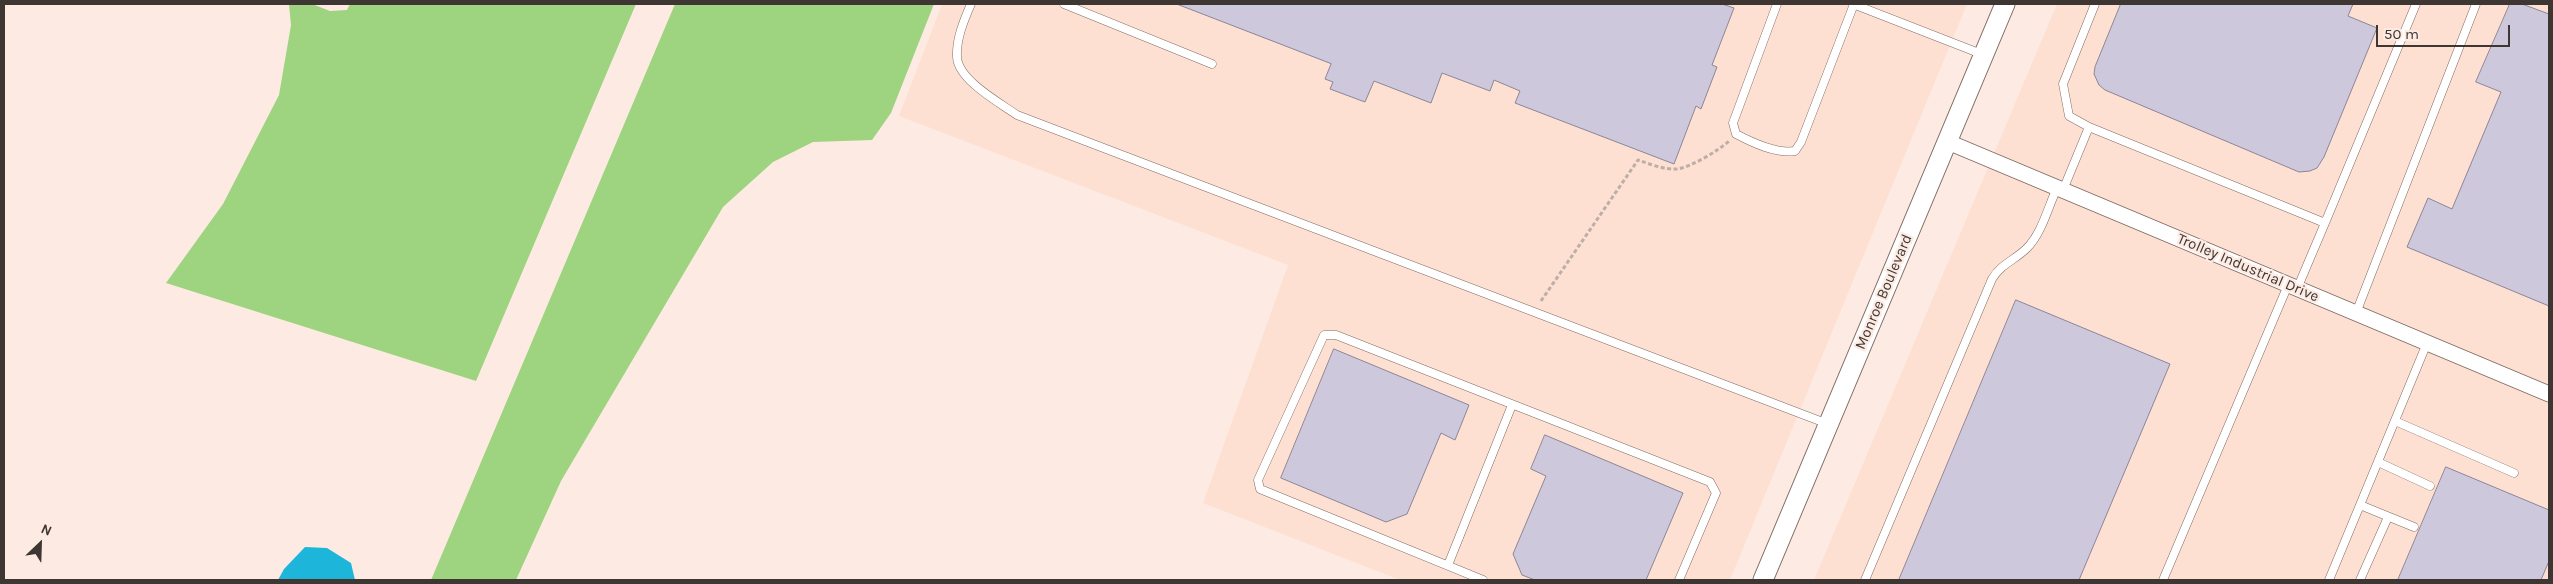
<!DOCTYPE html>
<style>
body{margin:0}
#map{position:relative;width:2553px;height:584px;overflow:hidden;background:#fdebe3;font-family:Karla,sans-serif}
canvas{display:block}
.frame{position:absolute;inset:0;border:5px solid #3e3632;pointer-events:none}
.north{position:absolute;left:15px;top:519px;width:50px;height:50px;-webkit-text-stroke:4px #fdebe3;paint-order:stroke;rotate:24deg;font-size:14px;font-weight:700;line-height:20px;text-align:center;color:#3e3632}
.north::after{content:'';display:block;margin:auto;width:18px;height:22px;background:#3e3632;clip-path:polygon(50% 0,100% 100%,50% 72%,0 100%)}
.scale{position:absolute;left:2376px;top:25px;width:134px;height:22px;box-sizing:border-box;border:2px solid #3e3632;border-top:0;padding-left:6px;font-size:15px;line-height:18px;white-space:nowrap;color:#3e3632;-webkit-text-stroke:4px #fdebe3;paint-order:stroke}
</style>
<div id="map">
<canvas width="2553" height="584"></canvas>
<div class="frame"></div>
<div class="north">N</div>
<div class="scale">50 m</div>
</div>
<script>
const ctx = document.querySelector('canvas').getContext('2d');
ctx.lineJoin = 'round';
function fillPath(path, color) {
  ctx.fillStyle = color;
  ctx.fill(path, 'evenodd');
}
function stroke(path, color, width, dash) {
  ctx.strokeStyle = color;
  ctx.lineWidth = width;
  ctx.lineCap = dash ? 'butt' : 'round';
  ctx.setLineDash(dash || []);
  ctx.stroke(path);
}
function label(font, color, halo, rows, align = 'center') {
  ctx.font = font + ' Karla,sans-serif';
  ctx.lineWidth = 4.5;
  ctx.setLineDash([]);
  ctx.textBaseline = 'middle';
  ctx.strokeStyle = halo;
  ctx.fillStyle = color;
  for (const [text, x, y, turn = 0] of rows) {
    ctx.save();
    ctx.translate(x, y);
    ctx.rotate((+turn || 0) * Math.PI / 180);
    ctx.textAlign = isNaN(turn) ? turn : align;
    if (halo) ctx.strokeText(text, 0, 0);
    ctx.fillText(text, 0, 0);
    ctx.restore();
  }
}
const built = new Path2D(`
 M942 4H1967L1730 580H1400L1203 503 1288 265 899 116Z
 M2057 4H2549V580H1814Z`);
const forest = new Path2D(`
 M289 4H312L330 11 347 10 350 4H636L476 381 166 283 223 204 279 95 291 25Z
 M675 4H934L891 113 872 140 813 142 773 162 723 207 561 481 516 580H431Z`);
const water = new Path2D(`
 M305 547 327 548 351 563 355 580H278L284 569Z`);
const building = new Path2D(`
 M1177 4H1722L1734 8 1712 65 1717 67 1701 109 1696 106 1674 164 1515 103 1520 91 1494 80 1490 91 1442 73 1431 103 1374 81 1365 102 1330 89 1333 82 1325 79 1331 64Z
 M2121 4H2353L2348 16 2377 28 2324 157 2317 168 2310 171 2299 172 2105 90 2099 85 2094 74 2095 67Z
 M2510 4H2522L2549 14V306L2407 247 2428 198 2452 209 2501 92 2476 82Z
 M2016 300 2170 364 2079 580H1899Z
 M1334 349 1469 405 1455 440 1441 433 1407 514 1386 522 1281 478Z
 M1545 435 1683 493 1646 580H1535L1522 575 1513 554 1546 476 1531 469Z
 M2446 467 2549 510V561L2541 580H2398Z`);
const path = new Path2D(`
 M1541 301 1638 160C1650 164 1664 170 1677 169 1691 167 1718 151 1729 141`);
const service = new Path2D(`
 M971 4C964 20 956 39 957 57 958 80 1000 103 1017 115L1828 424
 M1064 4 1212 64
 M1777 4 1733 123 1736 134C1753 143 1776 154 1795 151L1801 142 1854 4
 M1853 4 1984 55
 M2089 127 2069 116 2063 84 2095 4
 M2063 190 2089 127 2325 223 2297 289
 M2325 223 2416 4
 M2356 313 2476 4
 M2395 421 2514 473
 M2378 462 2430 486
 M2360 505 2414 527
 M1448 565 1512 405
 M1483 580 1260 489 1258 480 1324 335H1336L1710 482 1716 493 1679 580
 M1865 580 1992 279C2001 264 2015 260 2027 248 2042 233 2048 207 2057 188
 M2163 580 2288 285
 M2329 580 2427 343
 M2360 580 2388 517`);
const minor = new Path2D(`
 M1948 142 2549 394`);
const tertiary = new Path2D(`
 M1763 580 2005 4`);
const streetNames = [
 ["Trolley Industrial Drive",2248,268,23],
 ["Monroe Boulevard",1884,292,-67]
];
fillPath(built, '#fde0d1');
fillPath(forest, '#9ed37f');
fillPath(water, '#1db6da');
fillPath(building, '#cec8dc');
stroke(building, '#8c8698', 1);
stroke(service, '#806d64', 9);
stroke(minor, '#806d64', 17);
stroke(tertiary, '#806d64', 21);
stroke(path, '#bdaea7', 3, [4, 2.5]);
stroke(service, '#fff', 8);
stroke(minor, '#fff', 15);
stroke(tertiary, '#fff', 19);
label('15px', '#3e3632', '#fdebe3', streetNames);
</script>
